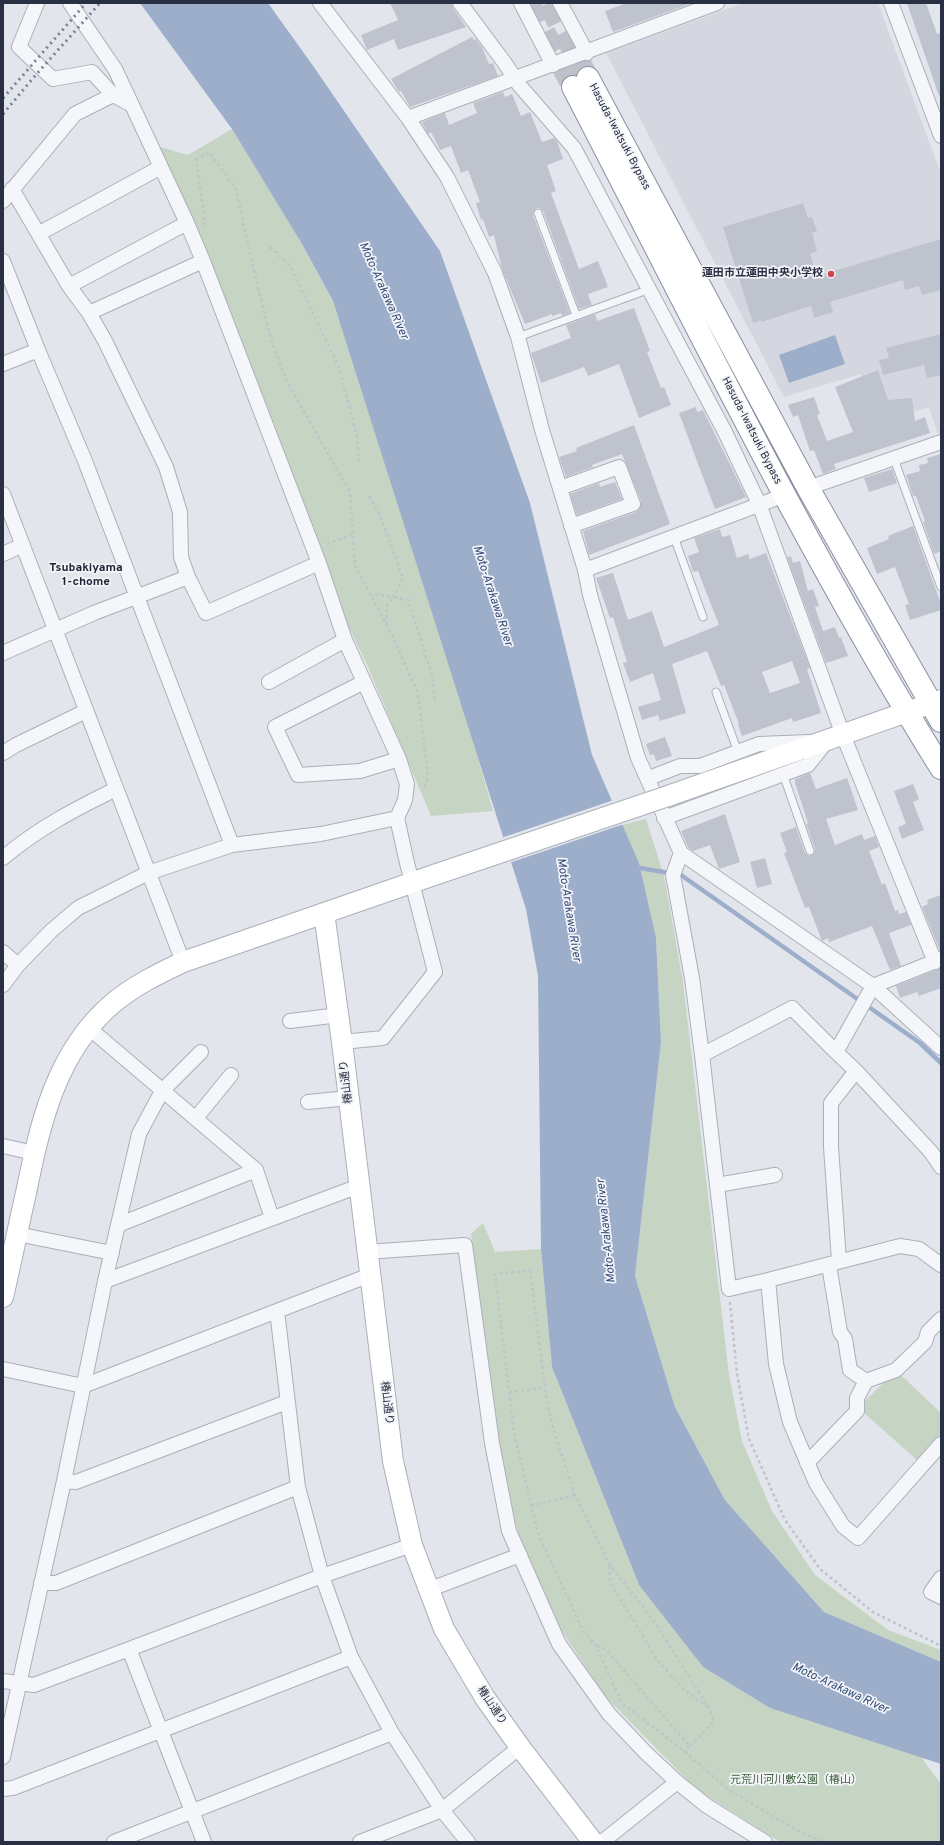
<!DOCTYPE html>
<meta charset="utf-8">
<style>
body{margin:0}
#map{position:relative;width:944px;height:1845px;overflow:hidden;background:#e2e5eb;font-family:Overpass,sans-serif}
canvas{display:block}
.frame{position:absolute;inset:0;border:4px solid #2a3043;pointer-events:none}
</style>
<div id="map">
<canvas width="944" height="1845"></canvas>
<div class="frame"></div>
</div>
<script>
const ctx = document.querySelector('canvas').getContext('2d');
ctx.lineJoin = 'round';
function fillPath(path, color) {
  ctx.fillStyle = color;
  ctx.fill(path, 'evenodd');
}
function stroke(path, color, width, dash) {
  ctx.strokeStyle = color;
  ctx.lineWidth = width;
  ctx.lineCap = dash ? 'butt' : 'round';
  ctx.setLineDash(dash || []);
  ctx.stroke(path);
}
function label(font, color, halo, rows, align = 'center') {
  ctx.font = font + ' Overpass,"Noto Sans JP",sans-serif';
  ctx.lineWidth = 3.5;
  ctx.setLineDash([]);
  ctx.textBaseline = 'middle';
  ctx.strokeStyle = halo;
  ctx.fillStyle = color;
  for (const [text, x, y, turn = 0] of rows) {
    ctx.save();
    ctx.translate(x, y);
    ctx.rotate((+turn || 0) * Math.PI / 180);
    ctx.textAlign = isNaN(turn) ? turn : align;
    if (halo) ctx.strokeText(text, 0, 0);
    ctx.fillText(text, 0, 0);
    ctx.restore();
  }
}
const built = new Path2D(`
 M743 3H878L941 174V433L938 434 929 407 879 423 861 374 784 397 606 53Z`);
const green = new Path2D(`
 M232 129 297 235 333 301 410 532 455 676 493 811 431 816 368 667 345 619 314 531 260 388 200 235 160 147 188 155Z
 M646 819 664 876 683 982 729 1375 742 1441 772 1511 815 1575 888 1630 941 1650V1662L824 1612 725 1500 675 1407 635 1276 661 1042 656 938 622 825Z
 M483 1223 495 1252 541 1249 552 1367 639 1585 703 1667 770 1708 921 1757 941 1784V1842H780L696 1789 605 1696 562 1631 520 1540 499 1455 471 1234Z
 M901 1375 941 1413V1435L918 1461 863 1412 865 1401 887 1379Z`);
const water = new Path2D(`
 M140 3H268L316 70 440 251 530 503 592 755 639 863 656 938 661 1042 635 1276 675 1407 725 1500 824 1612 941 1662V1764L770 1708 703 1667 639 1585 552 1367 541 1249 538 976 526 909 333 301 302 244 232 129Z
 M835 335 845 364 789 383 779 355Z`);
const pier = new Path2D(`
 M614 800 624 824 509 863 501 838Z`);
const stream = new Path2D(`
 M634 867 681 875 920 1043 941 1063`);
const building = new Path2D(`
 M390 3H452L453 8 466 27 398 50 394 39 367 50 361 35 398 20Z
 M627 3H692L613 32 605 11Z
 M907 3H926L937 34 941 33V95L939 96Z
 M472 37 474 40 476 39 482 47 489 64 493 63 498 76 410 107 401 91 399 92 391 79Z
 M503 92 505 97 512 94 521 116 530 112 542 142 554 138 557 141 563 159 547 165 556 191 551 193 579 269 598 261 608 287 588 294 592 305 579 309 543 211 539 208H536L533 215 570 313 562 316 561 313 552 316V314L525 324 502 269 494 235 489 237 483 219 481 220 476 203 480 202 468 170 461 173 451 146 440 150 431 132 428 134 422 122 445 113 449 125 477 113 473 103Z
 M803 203 808 218 812 217 817 231 812 233 817 251 810 254 817 276 941 239V290L922 295 919 286 905 290 903 280 830 302 833 312 814 318 811 306 761 322V320L753 323 723 227Z
 M634 308 650 351 647 352 661 388 664 387 671 405 639 418 619 364 588 376 584 367 541 383 531 353 571 338 566 325 595 314 597 321Z
 M941 334V375L927 378 924 365 883 375 879 360 889 358 886 348Z
 M878 370 888 400 912 398 915 421 925 417 930 433 834 464 836 469 823 474 814 450 810 451 798 415 793 417 788 405 814 397 820 414 817 415 827 441 853 432 835 387Z
 M696 407 697 412 703 410 746 497 715 509 679 413Z
 M634 425 670 524 589 555 583 531 636 512 641 506V501L622 454 592 465 593 467 566 477 559 457 577 451 576 448Z
 M941 454V551L934 554 923 522 925 521 916 496H913L906 475 920 471 919 465 928 463 927 458Z
 M892 469 897 483 869 492 864 478Z
 M615 482 622 499 577 515 570 494 599 483 600 487Z
 M913 526 936 590 941 604V610L910 620 905 605 909 604 895 567 877 574 867 548 889 539 888 536Z
 M720 529 722 537 730 535 737 558 748 554 750 559 766 553 810 668 807 669 821 713 793 722 792 718 742 736 738 725 739 724 724 685 721 686 707 651 672 664 686 713 660 721 658 715 642 720 638 707 661 700 653 673 630 682 623 663 627 662 613 617 610 618 596 578 613 573 628 620 652 611 664 647 692 636 719 625 698 571 693 572 688 556 699 552 694 538ZM792 661 800 683 770 693 762 672Z
 M791 556 793 563 800 561 808 591 813 589 819 606 815 607 823 631 835 627 839 638 841 637 848 656 826 663 787 557Z
 M665 737 672 756 656 761 654 754 650 755 646 744Z
 M810 773 816 789 847 778 858 810 826 819 835 845 862 834 864 840 875 836 879 847 869 851 882 885 885 883 895 911 898 910 899 914 906 912 911 925 889 933 901 966 890 970 872 926 829 942 828 938 822 941 809 907 805 908 784 853 787 852 780 833 796 827 805 853 809 856 814 854 815 849 806 824 808 823 795 783V779Z
 M913 784 919 799 913 802 924 830 902 839 898 827 906 824 894 791Z
 M725 814 740 862 719 869 710 845 693 851 688 847 681 831Z
 M765 858 772 884 757 888 750 862Z
 M941 895V951H940L922 907 928 904 927 900Z
 M941 968V988L919 996 917 992 900 998 896 986Z`);
const highwayTunnel = new Path2D(`
 M529 3 573 87
 M548 3 588 78`);
const path = new Path2D(`
 M203 225 205 222 196 160 209 152 236 189 250 254 270 336 287 382 350 492 355 566 392 635 418 693 428 777 424 789
 M270 247 290 266 339 367 357 436 359 462
 M369 496 379 513 403 578 394 597 370 594
 M327 544 353 534
 M386 624 387 605 394 597 408 600 432 675 435 703
 M730 1302 737 1374 749 1439 785 1520 820 1569 873 1612 941 1646
 M509 1392 545 1388
 M531 1506 575 1495
 M610 1566V1582L658 1661 684 1690 708 1707
 M597 1646 605 1649 690 1746 684 1751
 M690 1746 714 1721 709 1708 654 1621 610 1565 575 1495 554 1431 547 1403 530 1271 495 1274 514 1433 538 1533 583 1631 596 1646 622 1703 684 1751 730 1791 804 1834 825 1842`);
const lane = new Path2D(`
 M538 213 576 315
 M518 337 650 289
 M894 459 941 587
 M674 537 703 617
 M716 692 738 752
 M783 774 810 851`);
const street = new Path2D(`
 M37 3 19 47 53 79 92 72 113 95 132 105 187 223 203 261 319 563 345 640 399 759 407 784 405 800 397 818 407 863 435 972 383 1038 342 1042
 M70 3 115 69 132 105
 M320 3 408 118 447 177 495 273 518 337 542 430 585 570 590 595 638 758 681 853 873 986 941 1048
 M460 3 504 62 520 86 574 148 725 432 759 504 843 735 935 962
 M521 3 553 65
 M560 3 587 53
 M891 3 941 136
 M408 118 717 3
 M12 189 69 286 89 313 105 341 166 467 180 512 181 557 188 577
 M3 201 75 114 113 95
 M40 233 161 167
 M3 261 38 350 85 461 232 845
 M69 286 187 223
 M89 313 203 261
 M3 364 38 350
 M560 488 619 467 633 504 571 526
 M808 488 941 442
 M3 494 183 962
 M3 554 23 545
 M585 570 785 495
 M3 653 94 613 188 577 206 613 319 563
 M269 682 345 640
 M364 682 275 727 298 775 360 771 399 759
 M3 753 16 745 86 711
 M649 778 680 766H700L759 744 809 742
 M664 818 808 765 827 741
 M681 853 673 875 692 978 702 1055 729 1289 768 1280
 M3 858C37 829 75 809 116 789
 M3 952 18 965
 M941 959 873 986 836 1052 856 1071 931 1152 941 1167
 M3 985 18 965 51 931 78 908 148 873 232 845 321 834 397 818
 M290 1021 339 1015
 M89 1028 256 1170 272 1218
 M702 1055 792 1008 836 1052
 M308 1102 349 1098
 M196 1118 231 1075
 M3 1146 34 1153
 M717 1185 775 1175
 M118 1225 256 1170
 M17 1234 112 1253
 M367 1252 465 1245 492 1443 509 1531 559 1644 609 1714 646 1753 677 1782 707 1806 765 1842
 M839 1261 831 1147V1103L856 1071
 M829 1265 840 1332 845 1339 850 1370 866 1381
 M941 1265 919 1249 900 1246 768 1280 776 1364 790 1422 816 1483 843 1526 858 1538 941 1444
 M105 1281 359 1186
 M277 1311 298 1487 322 1576 351 1657 392 1733 442 1810 468 1842
 M3 1369 83 1386 370 1275
 M807 1463 857 1411V1398L866 1381 896 1370 925 1342 928 1332 941 1319
 M64 1481 76 1482 287 1402
 M941 1578 931 1592 941 1597
 M41 1583H56L298 1487
 M428 1590 520 1555
 M129 1649 204 1842
 M3 1681 34 1685 322 1576 412 1545
 M3 1757 64 1481 105 1281 139 1134 162 1091 201 1052
 M3 1789 13 1788 351 1657
 M114 1842 392 1733
 M360 1842 442 1810 520 1747
 M602 1842 677 1782`);
const secondary = new Path2D(`
 M668 796 941 700
 M324 913 342 1042 393 1461 412 1545 444 1629 485 1698 520 1747 593 1842
 M3 1297C11 1263 18 1228 26 1193 40 1124 56 1052 112 1004 133 986 158 974 183 962L437 874`);
const highway = new Path2D(`
 M588 78 808 488 941 721
 M573 87C692 316 805 549 941 768`);
const rail = new Path2D(`
 M3 98 86 3
 M3 114 34 77 100 3`);
const secondaryBridge = new Path2D(`
 M437 874 668 796`);
const markers = [
 [831,274,4,"#d1464c"]
];
const streetNames = [
 ["Hasuda-Iwatsuki Bypass",619,137,62],
 ["Hasuda-Iwatsuki Bypass",751,431,63],
 ["椿山通り",347,1082,-97],
 ["椿山通り",386,1403,83],
 ["椿山通り",491,1706,56]
];
const poiNames = [
 ["蓮田市立蓮田中央小学校",823,274]
];
const parkNames = [
 ["元荒川河川敷公園（椿山）",796,1781]
];
const waterNames = [
 ["Moto-Arakawa River",383,291,66],
 ["Moto-Arakawa River",492,596,72],
 ["Moto-Arakawa River",568,910,81],
 ["Moto-Arakawa River",607,1231,-96],
 ["Moto-Arakawa River",840,1689,25]
];
const neighbourhoodNames = [
 ["Tsubakiyama",86,569],
 ["1-chome",86,583]
];
fillPath(built, '#d4d7e0');
fillPath(green, '#c6d5c3');
fillPath(water, '#9daecb');
fillPath(pier, '#e2e5eb');
stroke(stream, '#9daecb', 4.5);
fillPath(building, '#bfc3ce');
stroke(highwayTunnel, '#bdc1c9', 22, [22, 11]);
stroke(lane, '#abafb9', 9);
stroke(street, '#abafb9', 16);
stroke(secondary, '#abafb9', 22);
stroke(highway, '#8990a2', 24);
stroke(path, '#c0c3ca', 2.5, [3, 3]);
stroke(lane, '#f5f6f9', 7);
stroke(street, '#f5f6f9', 14);
stroke(secondary, '#fff', 20);
stroke(highway, '#fff', 22);
stroke(rail, '#7b8295', 3, [2, 4]);
stroke(secondaryBridge, '#abafb9', 22, []);
stroke(secondaryBridge, '#fff', 20);
for (const [x, y, r, color] of markers) {
  const dot = new Path2D();
  dot.arc(x, y, r, 0, 2 * Math.PI);
  ctx.fillStyle = color;
  ctx.fill(dot);
  stroke(dot, '#f2f4f8', 1.5);
}
label('11px', '#2a3043', '#f2f4f8', streetNames);
label('bold 11px', '#2a3043', '#f2f4f8', poiNames, 'right');
label('11px', '#3a5f37', '#f2f4f8', parkNames);
label('italic 12px', '#334a78', '#f2f4f8', waterNames);
label('bold 12px', '#1c2134', '#f2f4f8', neighbourhoodNames);
</script>
